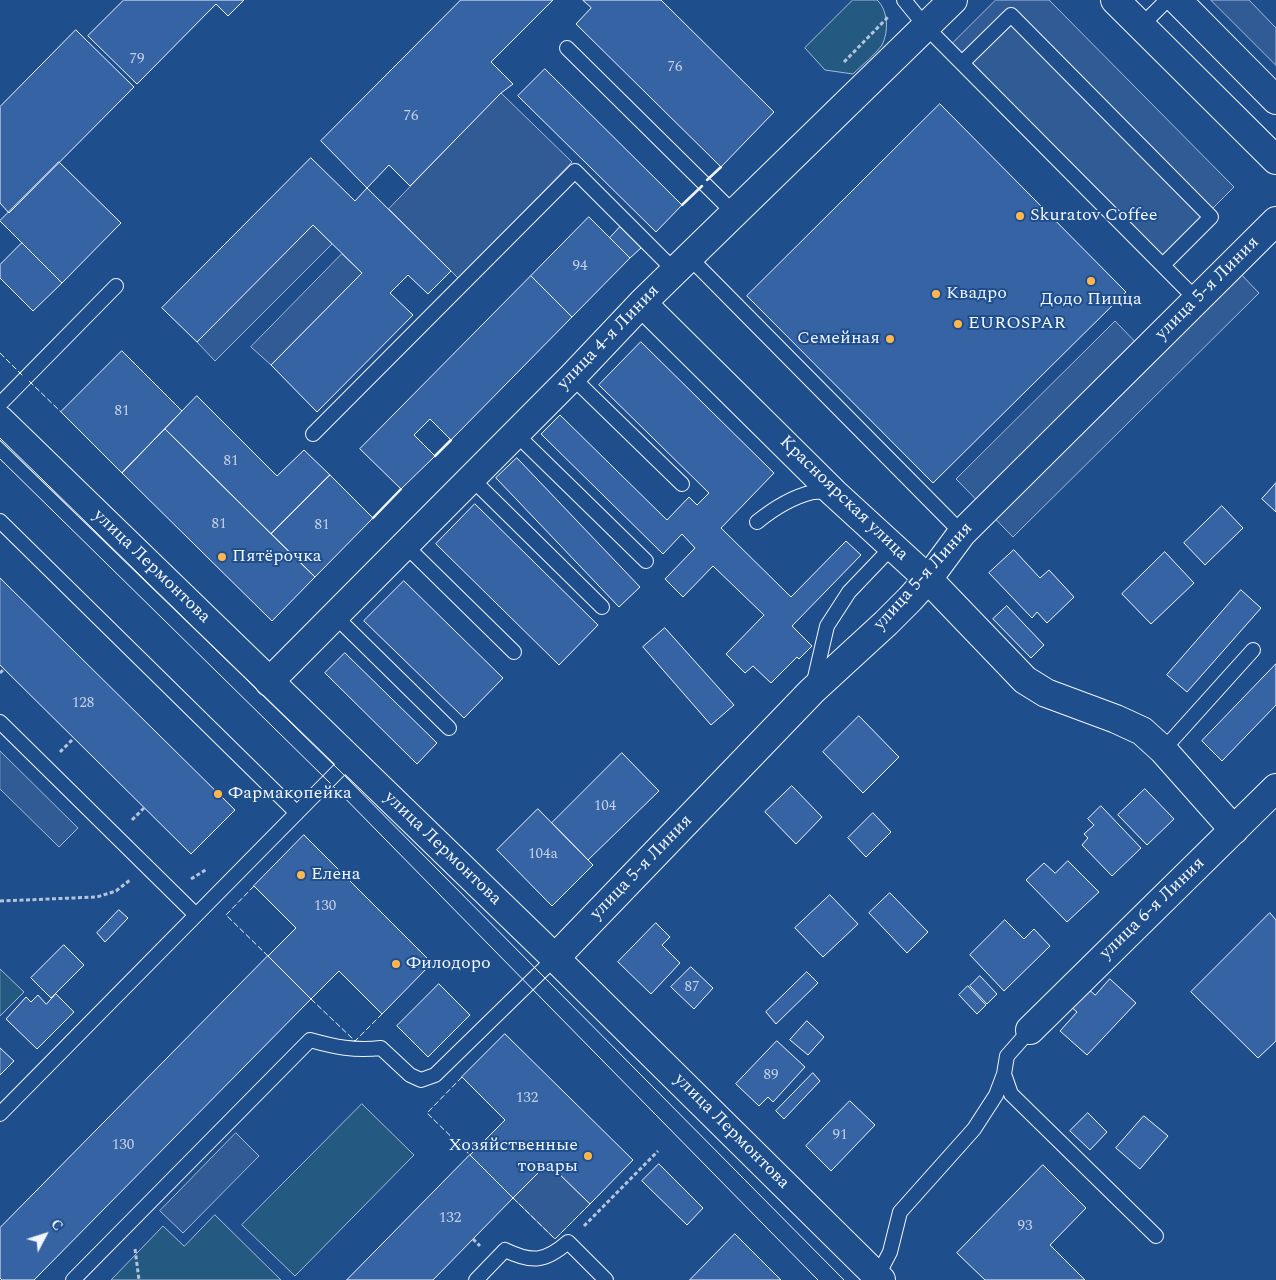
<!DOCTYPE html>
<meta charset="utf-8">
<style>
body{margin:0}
#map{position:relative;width:1276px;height:1280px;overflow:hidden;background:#1f4e8c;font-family:Spectral,serif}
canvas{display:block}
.north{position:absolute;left:20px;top:1210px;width:50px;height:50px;-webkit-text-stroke:4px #1f4e8c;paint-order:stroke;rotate:50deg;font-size:14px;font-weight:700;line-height:20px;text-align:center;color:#f2f6ff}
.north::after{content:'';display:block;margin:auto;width:18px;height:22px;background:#f2f6ff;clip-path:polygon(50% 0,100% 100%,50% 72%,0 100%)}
</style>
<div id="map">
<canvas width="1276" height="1280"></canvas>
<div class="north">С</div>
</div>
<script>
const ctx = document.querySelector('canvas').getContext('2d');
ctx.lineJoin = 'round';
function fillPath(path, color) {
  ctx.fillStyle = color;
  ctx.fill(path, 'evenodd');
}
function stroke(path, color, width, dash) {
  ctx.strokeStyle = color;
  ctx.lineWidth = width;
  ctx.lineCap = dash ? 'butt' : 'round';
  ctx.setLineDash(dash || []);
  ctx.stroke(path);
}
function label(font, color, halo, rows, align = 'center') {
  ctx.font = font + ' Spectral,serif';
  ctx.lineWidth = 4;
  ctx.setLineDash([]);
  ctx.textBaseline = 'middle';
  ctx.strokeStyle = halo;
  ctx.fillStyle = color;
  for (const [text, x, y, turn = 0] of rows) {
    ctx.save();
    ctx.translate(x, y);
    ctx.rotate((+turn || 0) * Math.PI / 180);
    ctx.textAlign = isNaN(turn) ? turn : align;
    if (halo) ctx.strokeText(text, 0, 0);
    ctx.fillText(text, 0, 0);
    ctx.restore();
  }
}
const green = new Path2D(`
 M853 0H877C888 10 889 31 882 45 876 54 861 66 853 74L825 70 805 48Z
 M0 969 24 992 0 1016Z
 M362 1104 414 1155 295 1276 242 1225Z
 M215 1215 281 1280H111L163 1226 184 1246Z`);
const parking = new Path2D(`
 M996 0H1049L1234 187 1163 258 951 45Z
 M1211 0H1249L1276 28V65Z
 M501 93 572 162 459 279 389 209Z
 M313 225 332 244 215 361 197 342Z
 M342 254 362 273 271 365 251 347Z
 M1237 270 1259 293 1013 537 956 479 1115 321 1150 357Z
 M0 751 78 828 59 847 0 789Z
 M236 1133 259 1156 183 1233 160 1211Z
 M548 1163 590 1204 555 1239 513 1198Z`);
const building = new Path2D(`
 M124 0H244L228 16 216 4 137 84 88 36Z
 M461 0H553L491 62 513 84 501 93 410 186 389 165 367 188 321 141Z
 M583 0H661L774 112 721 167 576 24 591 8Z
 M76 30 134 87 9 213 0 203V107Z
 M545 69 682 205 656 232 518 96Z
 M940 104 1126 292 933 483 747 296Z
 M311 158 355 201 367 188 451 271 428 294 408 275 390 293 413 315 317 412 271 365 362 273 313 225 197 342 162 308Z
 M59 162 121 223 62 283 0 221Z
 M589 217 630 258 572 317 531 276Z
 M620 227 641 248 630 258 610 238Z
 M22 243 62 283 33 311 0 278V265Z
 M531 276 572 317 451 440 430 419 414 435 435 456 401 489 360 449Z
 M641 342 774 473 721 528 791 597 846 541 861 555 792 626 812 646 799 659 797 657 771 683 753 666 745 673 726 654 764 615 713 566 683 597 665 579 695 548 682 534 663 554 541 434 560 415 667 520 689 497 697 505 709 493 599 385Z
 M122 351 182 411 122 473 61 412Z
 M197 396 277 476 304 450 330 475 271 534 165 429Z
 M165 429 315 577 272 621 122 473Z
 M517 458 640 587 619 607 496 478Z
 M330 475 373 518 315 577 271 534Z
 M1276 483V512L1262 499Z
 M475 504 598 625 559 665 436 544Z
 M1222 506 1243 528 1205 565 1184 543Z
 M1014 550 1040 578 1049 570 1074 597 1047 623 1037 612 1032 618 989 573Z
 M1165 552 1194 583 1151 624 1122 594Z
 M0 578 235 810 191 854 0 665Z
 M404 581 503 678 464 718 364 621Z
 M1241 590 1261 608 1187 692 1167 675Z
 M1007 606 1044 645 1031 658 993 619Z
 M665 628 734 705 711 725 643 647Z
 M345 653 437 743 417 764 325 673Z
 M1276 664V705L1222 761 1202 741Z
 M859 716 899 757 863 793 823 752Z
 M622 753 659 791 588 860 552 823Z
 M792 786 822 817 796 844 765 812Z
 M1145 789 1174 819 1147 845 1118 815Z
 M1101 806 1141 848 1112 876 1082 845 1088 838 1084 834 1094 825 1088 819Z
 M538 809 593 865 552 906 497 850Z
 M873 813 891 832 866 857 848 838Z
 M304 835 432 963 382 1014 339 971 311 999 268 956 296 928 254 886Z
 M1068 861 1099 892 1067 922 1026 880 1044 863 1055 873Z
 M890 893 928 932 907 953 869 913Z
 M830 895 858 924 823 957 795 928Z
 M119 910 128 918 105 942 97 933Z
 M1270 913 1276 920V1041L1258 1058 1191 992Z
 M1005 920 1024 939 1034 929 1050 946 1004 991 970 955Z
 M656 923 670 937 662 945 680 963 651 994 618 962Z
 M64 945 84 965 51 998 31 978Z
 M268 956 311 999 34 1280H2L0 1278V1228Z
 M691 967 713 988 694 1009 671 987Z
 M807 972 818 983 776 1024 766 1012Z
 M980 976 997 994 987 1004 970 986Z
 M1110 979 1136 1003 1087 1055 1060 1031 1077 1012 1070 1006 1087 988 1095 995Z
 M439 984 470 1015 428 1057 397 1026Z
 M968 986 986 1005 977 1014 959 995Z
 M56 994 74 1012 37 1049 6 1019 26 997 31 1002 38 995 46 1004Z
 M807 1021 824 1037 808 1055 790 1040Z
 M505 1034 633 1160 590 1204 548 1163 513 1198 470 1155 505 1120 462 1077Z
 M777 1041 805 1067 773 1102 768 1097 759 1106 736 1084Z
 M0 1048 14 1061 0 1075Z
 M813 1073 820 1081 784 1119 776 1111Z
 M850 1101 875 1125 831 1171 806 1146Z
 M1088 1113 1107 1132 1090 1150 1070 1131Z
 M1144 1116 1168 1136 1140 1169 1116 1148Z
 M470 1155 513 1198 433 1280H347Z
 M659 1164 703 1208 687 1225 642 1181Z
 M1043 1165 1086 1208 1050 1245 1085 1280H985L957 1253Z
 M735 1234 781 1280H690Z`);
const path = new Path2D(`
 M844 62 889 16
 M0 673 4 669
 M60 752 74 738
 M132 820 144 808
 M191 879 207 869
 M0 901 97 897 116 891 130 880
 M584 1226 658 1151
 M473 1239 480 1246
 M135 1249 139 1280`);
const service = new Path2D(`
 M904 0 926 27 1197 300
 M1141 26 1167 0
 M567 48 734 213
 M962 63 1011 15 1211 217 1163 265
 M689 257 962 533
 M572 377 682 484
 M0 404 116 286
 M313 434 575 171 675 271
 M516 434 646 561
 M471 478 602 607
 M0 521 297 813
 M757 522C773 509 792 497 813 492 819 491 826 492 833 493
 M405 545 514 652
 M335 616 449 728
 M813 686 827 626 849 592 892 547
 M0 722 196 915
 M1163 750 1253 650
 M1004 1074 1011 1094 1156 1236
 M0 1114 350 759
 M876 1279 890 1252 900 1212 974 1129 996 1095 1004 1074 1007 1056 1030 1030
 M73 1280 310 1040C335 1047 354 1051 381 1048L410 1075 421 1080 435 1075 555 958
 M476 1280 505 1250C532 1263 545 1262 568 1242L606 1280`);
const minor = new Path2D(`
 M642 303 834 493 928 579 1025 680 1046 693 1116 719 1142 731 1163 750 1234 830
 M269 682 572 377 642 303 953 0
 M555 958 812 691 886 623 910 599 928 579 962 533 1276 221
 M1030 1030 1276 788`);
const secondary = new Path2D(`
 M0 420 555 958 881 1280`);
const primary = new Path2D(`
 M1115 0 1276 160
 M1177 0 1276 100`);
const tram = new Path2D(`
 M0 438 339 770 844 1280
 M0 459 328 781 818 1280`);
const fence = new Path2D(`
 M0 353 23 376
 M29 381 61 412
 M254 886 226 915 268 956
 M311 999 355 1041 382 1014
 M462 1077 427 1113 470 1155
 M513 1198 555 1239 590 1204`);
const wall = new Path2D(`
 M707 180 721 167
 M682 205 702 186
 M435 456 451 440
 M373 518 401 489`);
const markers = [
 [1020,216,5,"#ffb74d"],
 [1091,281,5,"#ffb74d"],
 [936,294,5,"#ffb74d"],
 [958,324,5,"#ffb74d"],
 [890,339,5,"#ffb74d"],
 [222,557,5,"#ffb74d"],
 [218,794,5,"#ffb74d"],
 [301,875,5,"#ffb74d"],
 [396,964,5,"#ffb74d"],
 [588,1156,5,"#ffb74d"]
];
const numberNames = [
 ["79",137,60],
 ["76",675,68],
 ["76",411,117],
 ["94",580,267],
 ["81",122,412],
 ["81",231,462],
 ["81",219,525],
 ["81",322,526],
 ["128",83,704],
 ["104",605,807],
 ["104а",543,855],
 ["130",325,907],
 ["87",692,988],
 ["89",771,1076],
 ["132",527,1099],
 ["91",840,1136],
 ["130",123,1146],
 ["132",450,1219],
 ["93",1025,1227]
];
const poiNames = [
 ["Skuratov Coffee",1030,216],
 ["Квадро",946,294],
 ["Додо Пицца",1091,300,"center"],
 ["EUROSPAR",968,324],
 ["Семейная",880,339,"right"],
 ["Пятёрочка",232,557],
 ["Фармакопейка",228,794],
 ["Елена",311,875],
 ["Филодоро",406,964],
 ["Хозяйственные",578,1146,"right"],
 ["товары",578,1167,"right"]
];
const streetNames = [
 ["улица 5-я Линия",1208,289,-45],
 ["улица 4-я Линия",609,338,-46],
 ["Красноярская улица",843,499,44],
 ["улица Лермонтова",151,567,44],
 ["улица 5-я Линия",924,577,-48],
 ["улица Лермонтова",442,849,44],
 ["улица 5-я Линия",642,868,-46],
 ["улица 6-я Линия",1153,909,-44],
 ["улица Лермонтова",731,1132,45]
];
fillPath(green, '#245a82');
stroke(green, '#a8bbd7', 1);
fillPath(parking, '#305b95');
stroke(parking, '#a8bbd7', 1);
fillPath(building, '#3563a3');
stroke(building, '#f2f6ff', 1);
stroke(service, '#f2f6ff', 16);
stroke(minor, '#f2f6ff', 30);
stroke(secondary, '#f2f6ff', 30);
stroke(primary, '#f2f6ff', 30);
stroke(path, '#b3c4dc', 3, [4, 2.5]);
stroke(service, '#1f4e8c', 14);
stroke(minor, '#1f4e8c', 28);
stroke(secondary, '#1f4e8c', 28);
stroke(primary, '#1f4e8c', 28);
stroke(tram, '#f2f6ff', 1);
stroke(fence, '#f2f6ff', 1, [6, 2.5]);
stroke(wall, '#f2f6ff', 2.5);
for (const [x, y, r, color] of markers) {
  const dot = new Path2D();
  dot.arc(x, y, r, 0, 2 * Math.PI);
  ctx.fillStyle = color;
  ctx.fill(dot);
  stroke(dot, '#1f4e8c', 2);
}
label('15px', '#c3d1e8', null, numberNames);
label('18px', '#f2f6ff', '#1f4e8c', poiNames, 'left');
label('18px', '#f2f6ff', '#1f4e8c', streetNames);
</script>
